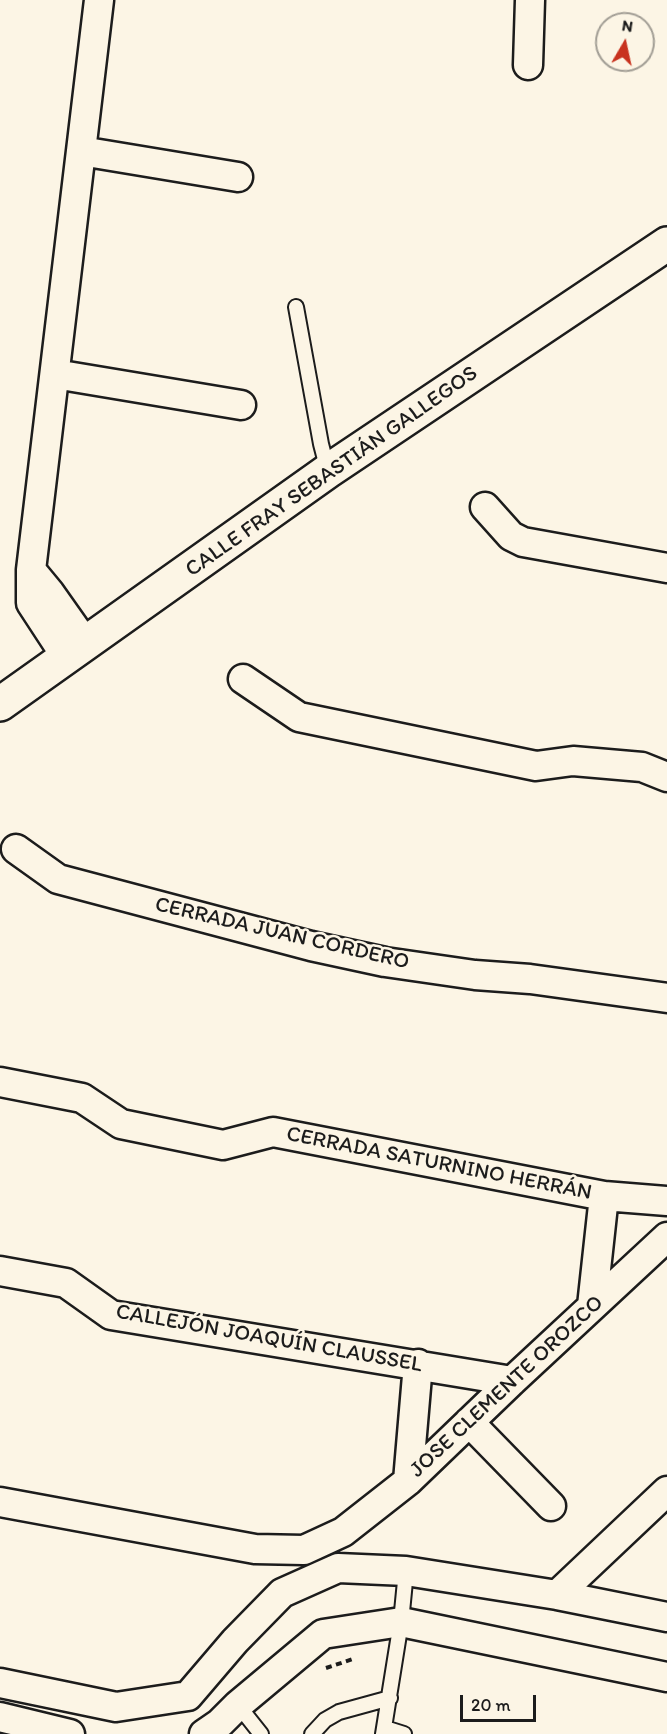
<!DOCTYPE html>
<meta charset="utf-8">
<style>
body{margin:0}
#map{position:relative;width:667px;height:1734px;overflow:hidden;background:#fcf5e5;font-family:Itim,sans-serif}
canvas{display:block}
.north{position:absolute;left:595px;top:12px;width:60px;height:60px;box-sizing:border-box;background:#fcf5e5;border:2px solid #a29e95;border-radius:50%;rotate:9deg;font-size:16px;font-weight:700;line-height:24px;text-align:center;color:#1c1c1c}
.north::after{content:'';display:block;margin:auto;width:21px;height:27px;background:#c8321e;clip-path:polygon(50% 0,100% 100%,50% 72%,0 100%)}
.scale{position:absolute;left:460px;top:1695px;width:76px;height:27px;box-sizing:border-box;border:3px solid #1c1c1c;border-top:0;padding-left:8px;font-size:18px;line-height:21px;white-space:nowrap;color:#1c1c1c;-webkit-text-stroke:4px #fcf5e5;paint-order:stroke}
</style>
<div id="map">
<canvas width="667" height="1734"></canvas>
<div class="north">N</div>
<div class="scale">20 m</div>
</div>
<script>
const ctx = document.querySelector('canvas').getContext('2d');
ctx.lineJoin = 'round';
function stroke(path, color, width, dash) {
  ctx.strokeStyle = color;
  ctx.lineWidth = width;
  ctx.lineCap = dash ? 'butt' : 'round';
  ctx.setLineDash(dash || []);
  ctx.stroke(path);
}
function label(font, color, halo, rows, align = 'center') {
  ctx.font = font + ' Itim,sans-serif';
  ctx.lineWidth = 5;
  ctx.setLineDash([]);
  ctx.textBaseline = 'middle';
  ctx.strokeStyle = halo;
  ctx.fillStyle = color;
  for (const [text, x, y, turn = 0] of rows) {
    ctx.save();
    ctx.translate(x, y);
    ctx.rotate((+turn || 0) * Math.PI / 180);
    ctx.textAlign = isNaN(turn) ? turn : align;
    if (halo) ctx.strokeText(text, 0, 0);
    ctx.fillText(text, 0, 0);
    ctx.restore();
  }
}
const path = new Path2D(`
 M326 1668 353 1659`);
const lane = new Path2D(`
 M296 307 321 444 328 471
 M238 1705 261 1734
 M385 1728 404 1734
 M312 1734 325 1720 339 1712 390 1698
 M383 1734 401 1622 406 1571`);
const street = new Path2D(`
 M528 65 530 0
 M81 151 238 177
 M55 374 241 405
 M485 507 511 536 523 542 667 568
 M31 570 50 593 86 644
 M67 658 31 603V570L99 0
 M243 679 299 717 536 766 573 761 642 767 667 777
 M16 849 58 879 311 946 385 962 475 975 530 979 667 998
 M0 1082 82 1098 121 1124 223 1145 273 1132 604 1196 667 1201
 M0 1271 66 1283 111 1315 512 1381
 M592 1306 604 1196
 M469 1422 551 1506
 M408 1481 418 1364
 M0 1502 255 1549 304 1550 343 1532 408 1481 512 1381 667 1237
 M557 1595 667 1491
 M0 1683 116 1707 188 1696 235 1641 282 1593 338 1568 406 1571 557 1595 667 1617
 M0 1717 70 1734
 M204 1734 220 1723 238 1705 323 1634 401 1622 667 1677`);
const secondary = new Path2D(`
 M0 704 328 471 667 244`);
const streetNames = [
 ["CALLE FRAY SEBASTIÁN GALLEGOS",332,472,-35],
 ["CERRADA JUAN CORDERO",282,934,13],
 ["CERRADA SATURNINO HERRÁN",439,1164,11],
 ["CALLEJÓN JOAQUÍN CLAUSSEL",269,1339,10],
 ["JOSE CLEMENTE OROZCO",507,1387,-43]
];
stroke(lane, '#1c1c1c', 18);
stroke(street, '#1c1c1c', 33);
stroke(secondary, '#1c1c1c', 38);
stroke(path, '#1c1c1c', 4, [6, 4.5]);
stroke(lane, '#fcf5e5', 14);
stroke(street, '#fcf5e5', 28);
stroke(secondary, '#fcf5e5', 33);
label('22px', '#1c1c1c', '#fcf5e5', streetNames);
</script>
